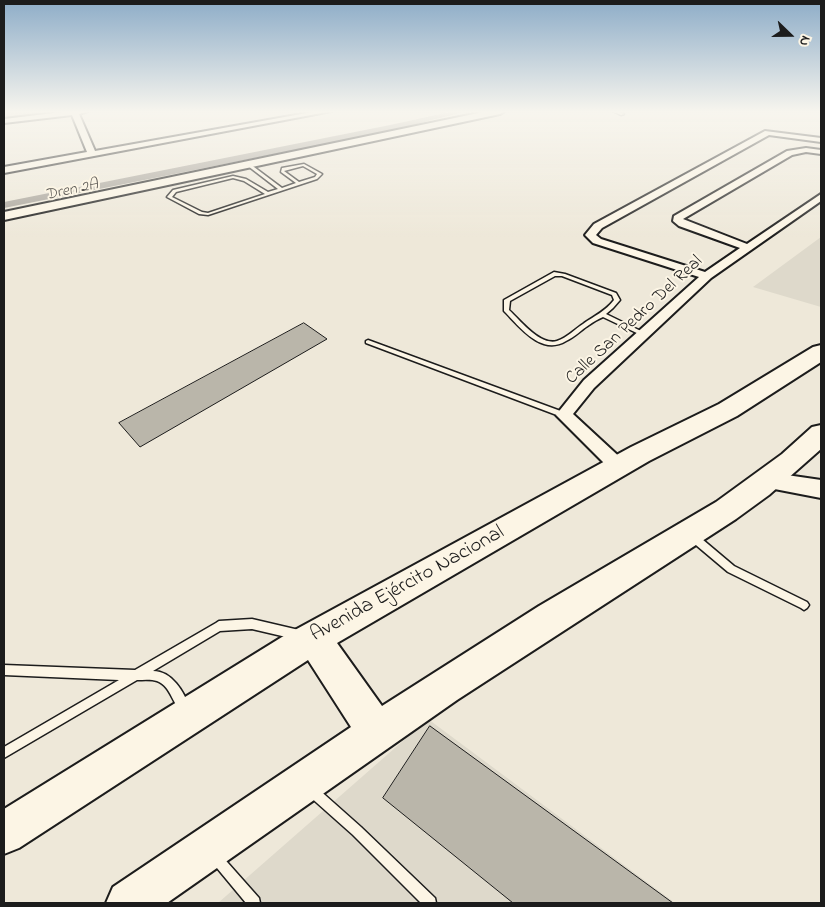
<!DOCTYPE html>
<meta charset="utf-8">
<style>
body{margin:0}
#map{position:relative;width:825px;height:907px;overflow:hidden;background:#eee8d9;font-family:"Indie Flower",sans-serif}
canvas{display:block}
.frame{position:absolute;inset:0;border:5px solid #1c1c1c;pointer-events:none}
.north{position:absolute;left:765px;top:10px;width:50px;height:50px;-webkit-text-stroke:4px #fcf5e5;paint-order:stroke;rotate:112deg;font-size:14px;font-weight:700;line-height:20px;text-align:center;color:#1c1c1c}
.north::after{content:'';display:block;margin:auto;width:18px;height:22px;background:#1c1c1c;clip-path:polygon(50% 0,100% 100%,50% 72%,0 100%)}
</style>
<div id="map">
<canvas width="825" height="907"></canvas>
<div class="frame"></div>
<div class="north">N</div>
</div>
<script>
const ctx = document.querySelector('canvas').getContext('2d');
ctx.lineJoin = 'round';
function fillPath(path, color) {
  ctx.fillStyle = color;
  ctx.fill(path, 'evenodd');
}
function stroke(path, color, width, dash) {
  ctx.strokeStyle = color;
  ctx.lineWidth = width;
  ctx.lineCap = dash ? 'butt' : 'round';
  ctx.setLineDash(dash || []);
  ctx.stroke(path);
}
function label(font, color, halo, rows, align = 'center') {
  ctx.font = font + ' "Indie Flower",sans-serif';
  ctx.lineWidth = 4;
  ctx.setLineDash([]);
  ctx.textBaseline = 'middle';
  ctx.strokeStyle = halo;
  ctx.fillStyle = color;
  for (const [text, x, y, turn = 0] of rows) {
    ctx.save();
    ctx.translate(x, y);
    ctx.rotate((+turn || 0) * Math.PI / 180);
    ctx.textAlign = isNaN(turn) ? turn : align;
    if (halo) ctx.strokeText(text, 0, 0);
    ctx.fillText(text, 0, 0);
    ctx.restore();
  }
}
const built = new Path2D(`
 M821 237V307L753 287Z
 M428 719 675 903H218Z`);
const green = new Path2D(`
 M4 111H69L4 120Z`);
const canal = new Path2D(`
 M454 111H467L390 131 4 208V202L390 125Z`);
const building = new Path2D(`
 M304 323 327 339 140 447 119 423Z
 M430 726 673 903H513L383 798Z`);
const service = new Path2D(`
 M612 111H616L624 114 621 115Z
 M248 164H250L282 188 296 183 281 172 282 168 304 164 322 174 317 179 208 215 199 214 167 197 173 190 233 176 246 179 268 192 278 189 248 166ZM303 166 317 174 315 177 299 182 284 171ZM233 178 244 181 265 194 208 213 202 212 172 197 176 192Z
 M554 272 565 274 616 293 620 300 613 308 606 314 645 333V335H641L603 317C598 319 593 322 589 325 581 330 575 337 566 341 541 356 520 327 504 311V300ZM555 276H562L612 295 614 300C606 311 594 316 583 324 575 329 567 338 557 341 540 346 520 320 509 310L510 301Z
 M368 340 566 413 568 415 566 417H562L366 343V341Z
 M693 533 696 534 734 566 807 602 809 605 807 608 804 610 801 608 728 572 690 540 689 537 690 534Z
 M252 619 299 630 302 632 304 635 302 638 299 640 252 629 220 631 153 671C172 671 184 692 190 708L189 712 185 713C173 709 172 686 157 681 151 679 143 680 137 680L4 758V747L119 680 4 675V665L135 670 216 623 219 621Z
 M312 785 316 787 361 827 435 898 436 903H421L353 835 308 795 306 791 308 787Z
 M216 852 220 854 259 898 260 903H246L212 862 210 858 212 854Z`);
const minor = new Path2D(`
 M70 111H88L79 114 95 151 318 111H332L4 173V167L87 152 72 115 4 123V119Z
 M765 131 821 138V142L769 135 602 228 596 235 601 239 705 272 740 248 679 226 673 221 674 216 787 151 806 148 821 150V154L806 152 792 155 683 219 747 244 821 194V201L711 278 594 388 573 414 625 462 627 467 625 472 619 474 613 472 556 415 584 380 699 277 593 243 585 235 594 224Z`);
const tertiary = new Path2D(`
 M766 472 821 480V498L759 486 756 480 759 474Z`);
const secondary = new Path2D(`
 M488 111H505L500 114 4 220V212Z`);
const primary = new Path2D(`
 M821 345V362L737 416 649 461 337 643 382 706 539 606 716 502 782 454 812 427 821 425V449L769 495 736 519 457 700 167 903H106L113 887 351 727 308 660 19 848 4 854V809L282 637 631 447 719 404 813 347Z`);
const farWaternames = [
 ["Dren 2A",72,191,-12]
];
const streetNames = [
 ["Calle San Pedro Del Real",635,321,-43]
];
const nearStreetnames = [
 ["Avenida Ejército Nacional",408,585,-29]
];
fillPath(built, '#ded9cb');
fillPath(green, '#cfcabd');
fillPath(canal, '#a7a299');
fillPath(building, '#bab6aa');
stroke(building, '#1c1c1c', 1);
stroke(service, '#1c1c1c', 3);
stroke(minor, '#1c1c1c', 4);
stroke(tertiary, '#1c1c1c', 4);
stroke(secondary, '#1c1c1c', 4);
stroke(primary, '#1c1c1c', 4);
fillPath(service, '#fcf5e5');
fillPath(minor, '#fcf5e5');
fillPath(tertiary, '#fcf5e5');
fillPath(secondary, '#fcf5e5');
fillPath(primary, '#fcf5e5');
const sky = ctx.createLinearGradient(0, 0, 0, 238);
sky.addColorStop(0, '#8eadc8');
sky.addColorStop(0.47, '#f7f5ee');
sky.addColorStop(1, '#f7f5ee00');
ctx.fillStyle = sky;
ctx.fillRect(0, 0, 825, 238);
label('italic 16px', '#5b5854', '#fcf5e5', farWaternames);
label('18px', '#1c1c1c', '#fcf5e5', streetNames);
label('21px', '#1c1c1c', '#fcf5e5', nearStreetnames);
</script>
